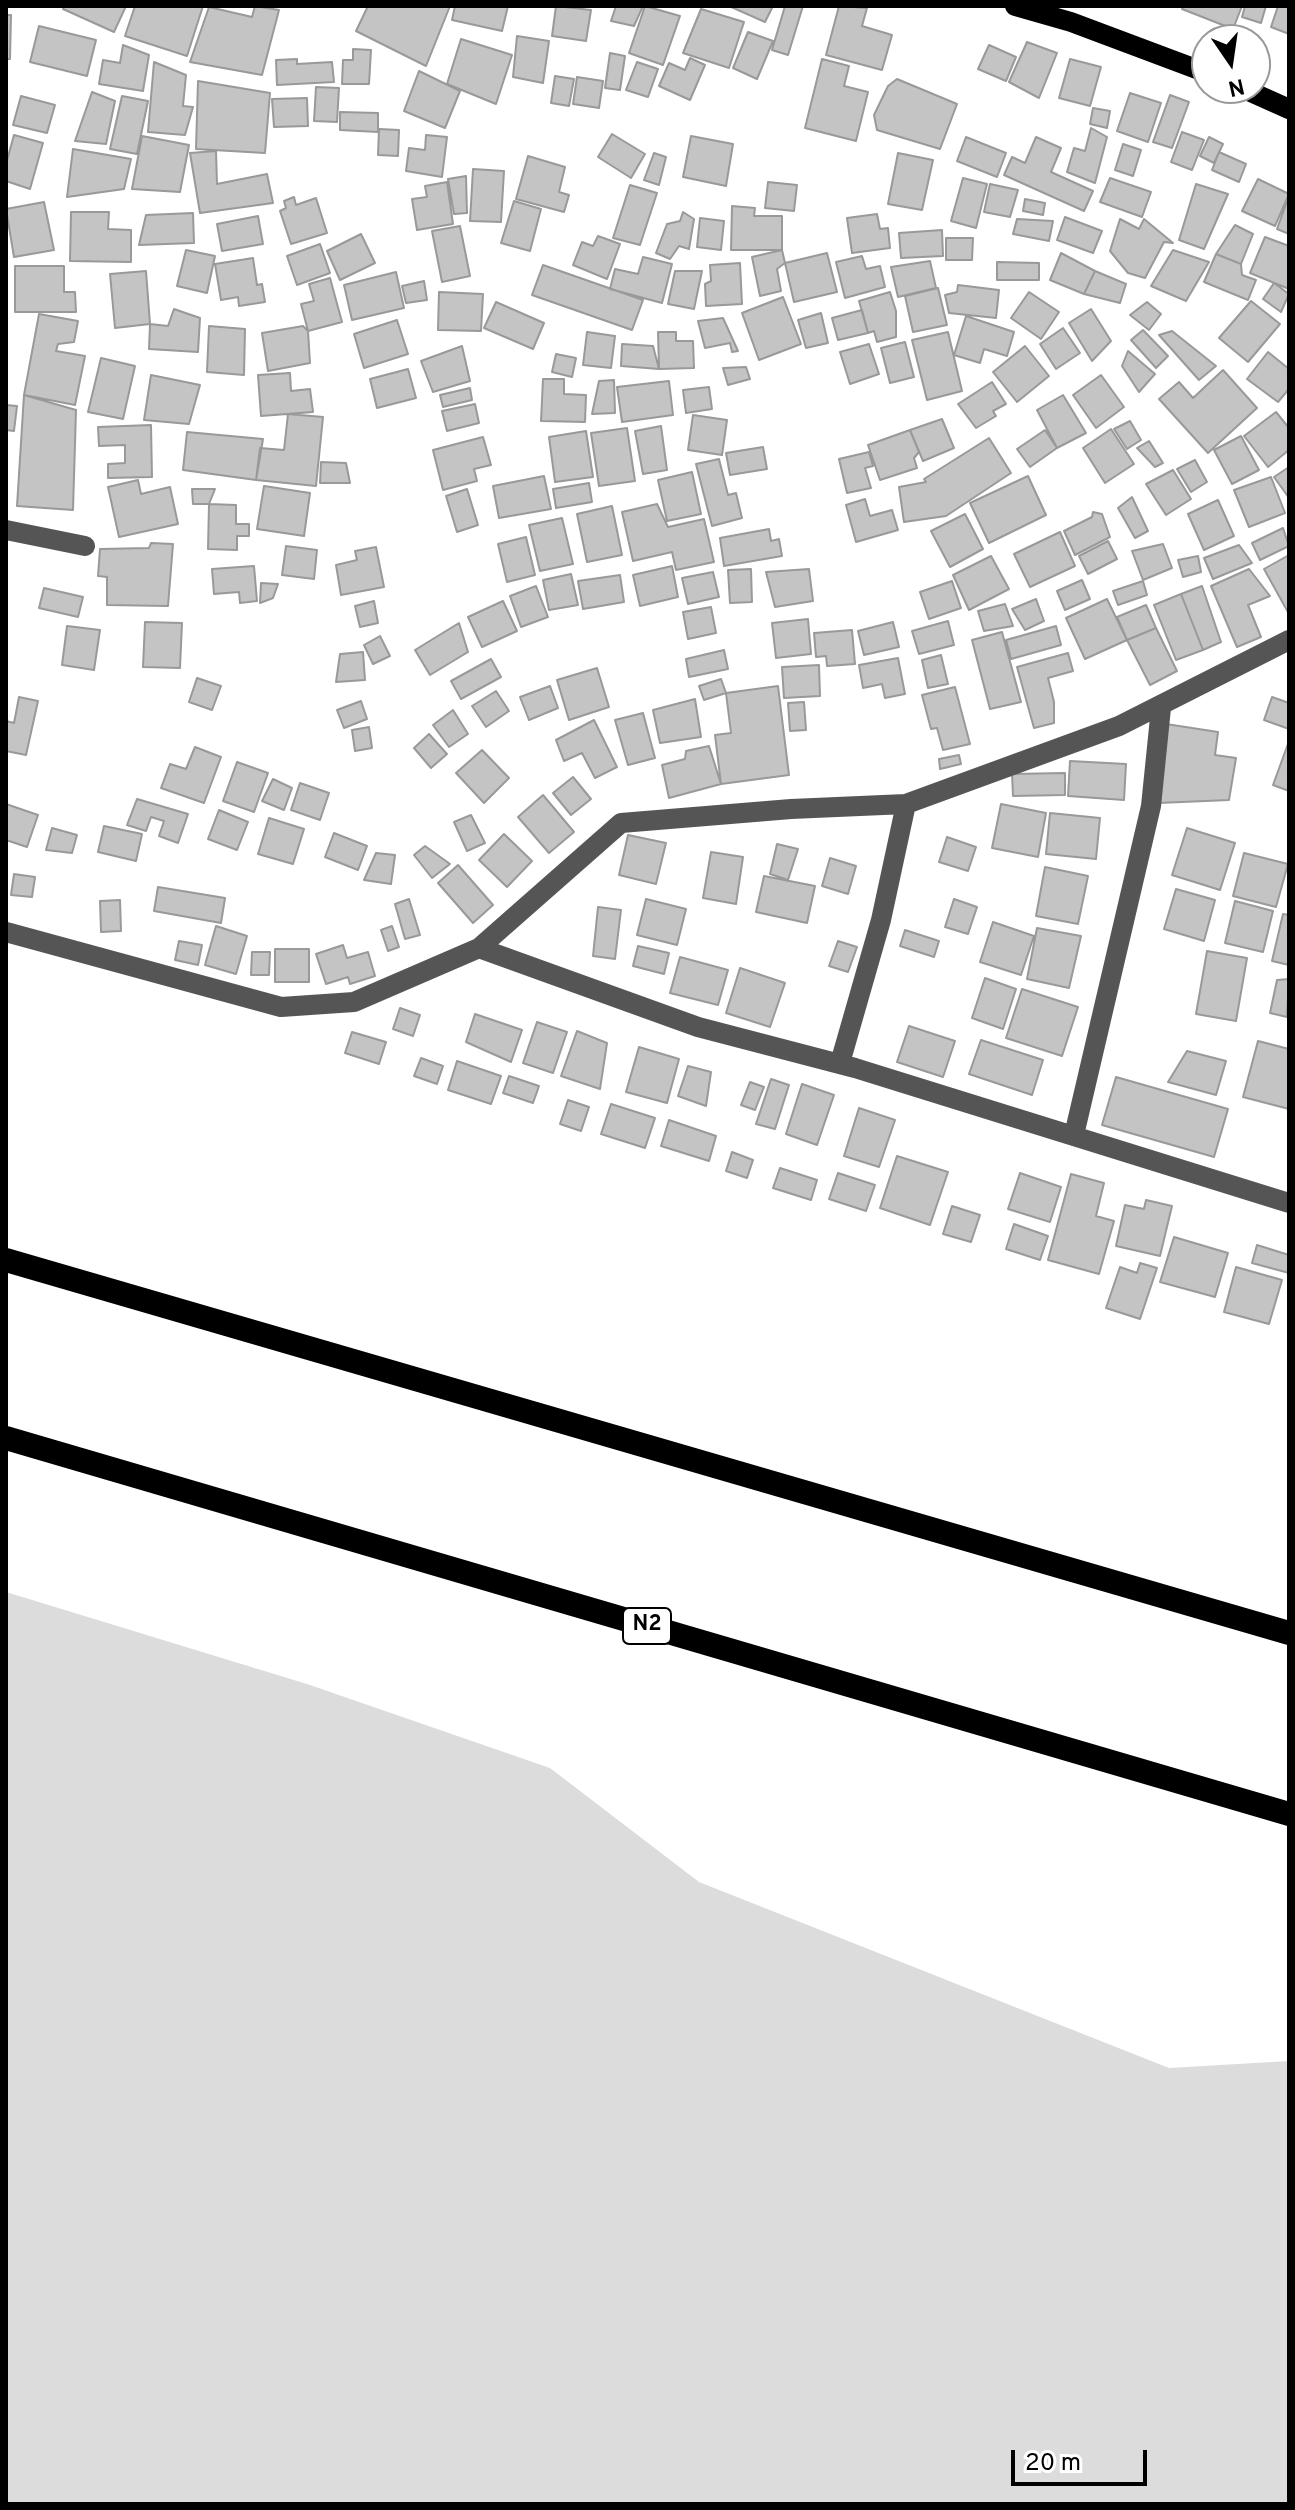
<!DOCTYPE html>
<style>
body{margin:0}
#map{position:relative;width:1295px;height:2510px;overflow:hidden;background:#fff;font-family:Overpass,sans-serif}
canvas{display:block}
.frame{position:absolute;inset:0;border:8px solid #000;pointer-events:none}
.north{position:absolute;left:1191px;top:24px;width:80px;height:80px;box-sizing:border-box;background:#fff;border:2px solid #999;border-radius:50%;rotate:167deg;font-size:22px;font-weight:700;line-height:32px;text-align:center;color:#000}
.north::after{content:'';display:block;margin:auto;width:28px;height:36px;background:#000;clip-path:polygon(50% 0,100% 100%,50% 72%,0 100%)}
.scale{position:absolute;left:1011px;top:2450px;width:136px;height:36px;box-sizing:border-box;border:4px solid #000;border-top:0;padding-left:10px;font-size:24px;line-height:28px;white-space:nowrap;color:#000;-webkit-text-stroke:6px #fff;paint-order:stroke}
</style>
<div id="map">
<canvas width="1295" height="2510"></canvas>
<div class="frame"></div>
<div class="north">N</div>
<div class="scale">20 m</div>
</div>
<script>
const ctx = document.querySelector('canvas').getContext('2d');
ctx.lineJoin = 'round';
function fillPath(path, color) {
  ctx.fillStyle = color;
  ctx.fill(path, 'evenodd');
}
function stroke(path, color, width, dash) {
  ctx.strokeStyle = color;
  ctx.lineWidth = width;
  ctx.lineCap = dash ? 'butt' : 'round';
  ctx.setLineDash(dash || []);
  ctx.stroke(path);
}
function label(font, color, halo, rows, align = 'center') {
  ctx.font = font + ' Overpass,sans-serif';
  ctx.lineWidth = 6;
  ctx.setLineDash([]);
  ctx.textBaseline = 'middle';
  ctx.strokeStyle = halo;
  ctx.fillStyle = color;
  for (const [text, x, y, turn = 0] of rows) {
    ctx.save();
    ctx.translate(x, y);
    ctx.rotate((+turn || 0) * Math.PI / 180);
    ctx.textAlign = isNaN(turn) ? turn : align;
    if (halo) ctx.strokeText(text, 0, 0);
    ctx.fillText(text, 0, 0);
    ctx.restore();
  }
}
const green = new Path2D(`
 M6 1592 307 1684 550 1768 699 1882 1169 2068 1289 2061V2504H6Z`);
const building = new Path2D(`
 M64 6H126L114 32 63 9Z
 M135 6H203L187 56 125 36Z
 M255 6 279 10 262 75 190 62 209 7 252 17Z
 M368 6H450L426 66 356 31Z
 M455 6H508L502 31 452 20Z
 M556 6 591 10 586 41 552 36Z
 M616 6H643L634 26 611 21Z
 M645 6 680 16 663 65 629 53Z
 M729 6H773L765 22Z
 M785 6H803L788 55 772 50Z
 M839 6 867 8 862 26 892 35 882 70 826 55Z
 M1183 6H1242L1233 29 1182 9Z
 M1245 6H1266L1261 23 1242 17Z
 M1278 6H1289V34L1271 27Z
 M701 9 744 22 729 68 683 53Z
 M6 15H11L10 59H6Z
 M39 26 96 40 87 76 30 62Z
 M748 32 773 41 757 79 733 68Z
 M517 36 549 41 543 83 513 77Z
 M461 39 512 55 496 104 447 84Z
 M1027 42 1057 53 1039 98 1009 82Z
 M123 45 149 55 143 91 99 84 103 60 120 63Z
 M989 45 1016 57 1006 81 978 69Z
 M353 49 371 50 369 84H342L343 60H353Z
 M610 53 625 56 620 90 605 88Z
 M690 58 705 65 690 100 659 86 669 63 685 70Z
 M297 59V64L332 62 334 82 277 85 276 60Z
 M822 59 849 66 844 86 868 92 856 141 805 128Z
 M1070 59 1101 67 1090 106 1059 98Z
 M154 62 186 75 183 106 193 107 185 135 148 132Z
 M637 62 658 69 648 97 626 90Z
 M419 71 460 91 445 128 404 111Z
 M555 76 574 79 569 106 551 103Z
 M577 77 603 81 599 108 573 104Z
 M897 79 957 104 940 149 877 130 874 115 888 86Z
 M198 81 270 93 265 153 196 149Z
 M316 87 339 88 337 122 314 121Z
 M92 92 115 101 106 144 75 141Z
 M1130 93 1161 103 1148 142 1117 131Z
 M1170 95 1189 102 1172 148 1153 142Z
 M21 96 55 105 47 133 13 125Z
 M122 96 148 101 137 154 110 149Z
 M307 98 308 126 274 127 272 99Z
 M1093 108 1110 111 1107 128 1090 124Z
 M340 112 378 113V132L340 130Z
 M1091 128 1107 137 1095 183 1067 172 1074 148 1085 151Z
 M379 129 399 130 398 156 378 155Z
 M1182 132 1204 140 1192 170 1171 162Z
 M612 134 645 154 631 178 598 157Z
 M14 135 43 143 30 189 6 181V164Z
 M426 135 447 137 442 177 406 171 409 148 425 150Z
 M142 136 189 145 180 192 132 189Z
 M691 136 733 144 726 186 683 177Z
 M966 137 1006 153 997 177 957 161Z
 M1036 137 1061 148 1051 172 1093 191 1084 211 1004 175 1012 157 1025 163Z
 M1209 137 1223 144 1214 163 1200 156Z
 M1123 144 1141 150 1133 176 1115 170Z
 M73 149 131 159 124 189 67 197Z
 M216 151 217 184 267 174 273 203 200 213 190 153Z
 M1219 152 1246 164 1239 182 1212 170Z
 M654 153 666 157 659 185 644 180Z
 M898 153 933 160 922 210 888 204Z
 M528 156 565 167 559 192 569 195 564 212 516 199Z
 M473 169 504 171 501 222 470 221Z
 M466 176 467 213 454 214 448 179Z
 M963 178 987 184 976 228 951 221Z
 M1110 178 1151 192 1142 217 1100 202Z
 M1258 179 1289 194 1275 226 1242 211Z
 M447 182 453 224 417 230 412 199 427 197 425 186Z
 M768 182 797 185 794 211 765 208Z
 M990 184 1018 190 1010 217 984 212Z
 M1196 184 1228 194 1204 249 1179 240Z
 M630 185 657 193 640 245 613 238Z
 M1289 196V234L1277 229Z
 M294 197 296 205 316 198 327 233 291 244 280 211 286 208 284 201Z
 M1025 199 1045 203 1043 215 1023 211Z
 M514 201 541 209 530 251 501 243Z
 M44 202 54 250 14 257 6 209Z
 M732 206 755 208 754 216H782V250H731Z
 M71 212H109L108 229 131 230V262L70 261Z
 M683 212 694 219 689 249 679 246 670 259 656 253 667 224 680 221Z
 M193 213 194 243 139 245 146 215Z
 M877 214 880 229 888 228 890 248 852 253 847 218Z
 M258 216 263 244 222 251 217 224Z
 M1065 217 1102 231 1093 253 1057 240Z
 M700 218 724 221 721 250 697 247Z
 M1017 219 1053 221 1049 241 1013 234Z
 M1120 219 1139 229 1144 219 1173 243 1164 242 1145 278 1128 273 1110 251Z
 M1235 225 1253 234 1241 264 1216 254Z
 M460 226 470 276 442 282 432 231Z
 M942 230 943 256 901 258 899 233Z
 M361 234 375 263 340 280 327 251Z
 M598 236 620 244 607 279 573 265 582 242 593 246Z
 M1265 237 1289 246V289L1250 273Z
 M946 238H973L972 260H946Z
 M320 244 330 273 297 285 287 256Z
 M186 250 215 256 207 293 177 286Z
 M782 250 785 263 777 269 781 291 760 296 752 257Z
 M1173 250 1209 262 1186 301 1151 286Z
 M827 253 837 292 794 302 785 263Z
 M1061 253 1095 271 1084 294 1050 280Z
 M1216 254 1241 264 1242 275 1256 280 1248 300 1204 282Z
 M862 256 866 269 880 266 885 287 845 298 836 262Z
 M643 257 672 264 662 303 610 289 615 269 638 274Z
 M253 258 257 285 262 284 265 302 239 306 238 297 221 300 215 264Z
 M930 261 936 288 898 297 891 267Z
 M997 262 1039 263V280H997Z
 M740 263 742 304 706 306 705 284 711 281 710 265Z
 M543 265 643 300 632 330 532 295Z
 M15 266H64V292H75L76 312H15Z
 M146 271 150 324 115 328 110 274Z
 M675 271H702L694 309 668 304Z
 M1095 271 1126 284 1120 303 1084 294Z
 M396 272 404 308 352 320 344 285Z
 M330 278 342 322 308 331 301 304 314 301 309 284Z
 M424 281 427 300 406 303 402 286Z
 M1274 283 1289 294 1281 312 1263 299Z
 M958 285 999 290 996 318 949 313 945 295 957 292Z
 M938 288 947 325 913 332 905 296Z
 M439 292 483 294 481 331 438 330Z
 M890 292 896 311V337L877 342 874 331 868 333 859 301Z
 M1029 292 1059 312 1041 339 1011 318Z
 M783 297 801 344 759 360 742 313Z
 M1251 301 1280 324 1248 362 1219 338Z
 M496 302 544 323 533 349 484 328Z
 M1147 302 1161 314 1149 330 1130 315Z
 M174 309 200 318 198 352 149 349 150 324 168 326Z
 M1091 309 1111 341 1092 361 1069 323Z
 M862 310 868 333 838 340 832 318Z
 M821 313 828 343 806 348 798 320Z
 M39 314 78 321 74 342 58 344 56 351 85 356 75 405 24 395Z
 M966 316 1014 332 1007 356 984 349 980 363 954 355Z
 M723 318 738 351 732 352 730 343 705 348 698 321Z
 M397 320 408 354 364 368 354 334Z
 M209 326 245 329 244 375 207 372Z
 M303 326 308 331 310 363 268 371 262 333Z
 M1063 328 1080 353 1056 369 1040 344Z
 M1143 330 1168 356 1156 368 1131 340Z
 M1172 331 1216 366 1199 380 1159 335Z
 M587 332 615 336 611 368 583 365Z
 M658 332H676V341H693L694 368 659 369Z
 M948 332 962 391 927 400 912 340Z
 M905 342 914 377 890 383 881 348Z
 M622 344 653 346 659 369 621 366Z
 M869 344 879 374 850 384 840 352Z
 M462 346 470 381 433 392 421 361Z
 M1025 346 1049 376 1017 402 993 372Z
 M1128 351 1155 374 1139 392 1122 366Z
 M1268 352 1289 369V389L1278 402 1247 379Z
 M556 354 576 358 572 377 552 372Z
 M101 358 135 366 123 419 88 412Z
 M746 367 750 379 728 385 723 368Z
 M408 369 416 398 377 408 370 379Z
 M1223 370 1257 408 1208 453 1159 399 1179 382 1193 398Z
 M290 373 291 391 310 389 313 412 261 416 258 375Z
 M151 375 200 385 189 424 144 420Z
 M1101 375 1124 407 1096 428 1073 395Z
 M543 379H564V394L586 395 585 422 541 421Z
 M614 380 615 413 592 414 599 381Z
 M669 381 673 415 622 422 617 387Z
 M992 382 1006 404 993 411 996 416 976 428 958 404Z
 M709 387 712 409 686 413 683 390Z
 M470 388 472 400 443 407 440 395Z
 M24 395 76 410 73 510 17 506Z
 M1063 395 1086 433 1057 448 1037 410Z
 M475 404 479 423 447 431 442 411Z
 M6 405 17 406 14 431 6 430Z
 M1276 412 1289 428V450L1268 467 1244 436Z
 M288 414 323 417 316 486 256 480 260 448 284 450Z
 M693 415 727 420 722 455 688 450Z
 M942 419 954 448 923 461 910 430Z
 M1130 421 1141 440 1127 449 1114 429Z
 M151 425 152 477 108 478V464L125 463V445L99 446 98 427Z
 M661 426 667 470 643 474 635 431Z
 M627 428 635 481 599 486 591 433Z
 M1111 429 1134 464 1105 483 1083 448Z
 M910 430 919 452 914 458 917 468 880 480 868 445Z
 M1045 430 1057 448 1030 467 1017 449Z
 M586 431 593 477 555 482 549 437Z
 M187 432 263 439 256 480 183 470Z
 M1241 436 1259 470 1232 484 1214 450Z
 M483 437 491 465 474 469 477 481 443 490 433 450Z
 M989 438 1011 473 946 516 904 522 899 487 926 482 924 479Z
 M1149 441 1163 463 1155 467 1137 448Z
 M763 447 767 469 730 475 726 453Z
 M869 452 873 466 865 468 871 488 847 493 839 459Z
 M719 459 728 495 736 493 742 518 712 526 696 464Z
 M1195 460 1207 482 1191 492 1177 469Z
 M321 462 346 463 350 483H320Z
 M1289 467V498L1274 477Z
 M1173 470 1191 499 1166 515 1146 484Z
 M692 472 701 514 667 521 658 480Z
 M544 476 551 509 499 518 493 486Z
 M1028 476 1046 515 989 543 970 503Z
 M1271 477 1285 513 1249 527 1234 490Z
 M138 480 141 494 170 487 178 524 119 537 108 487Z
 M589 483 592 502 556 508 553 489Z
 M264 486 310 493 304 536 257 529Z
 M192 489H215L209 504H193Z
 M467 489 478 525 457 532 446 496Z
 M1132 497 1148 531 1135 538 1118 508Z
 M865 499 870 516 892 510 898 530 856 542 846 505Z
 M1218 500 1234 536 1204 550 1188 514Z
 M209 504 236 505V524H249V536H237V550L208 549Z
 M657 504 668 527 704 519 714 562 676 570 672 552 633 561 622 512Z
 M612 506 622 555 587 562 577 514Z
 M1093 512 1102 514 1110 537 1075 555 1064 531 1092 517Z
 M965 514 983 549 950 567 931 531Z
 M562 518 573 564 540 571 529 525Z
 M1283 528 1289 546 1260 560 1252 543Z
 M769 529 771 541 779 539 782 556 724 566 720 538Z
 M1060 532 1075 566 1030 587 1014 554Z
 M526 537 535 575 507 582 498 544Z
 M1108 541 1117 559 1088 574 1079 556Z
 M151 543 173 544 168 606 107 605V577L98 576 100 549 149 548Z
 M1163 544 1172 568 1143 580 1132 551Z
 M1239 545 1252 563 1213 579 1204 558Z
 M286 546 317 550 314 579 282 575Z
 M376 547 384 587 341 595 336 565 357 560 355 551Z
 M1289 555V614L1264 569Z
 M991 556 1009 589 969 610 953 575Z
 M1198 556 1201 572 1183 577 1178 560Z
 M254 566 257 601 240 603 239 592 214 594 212 569Z
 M672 566 678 597 640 606 633 575Z
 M751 569 752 602 730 603 728 570Z
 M809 569 813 601 775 607 766 572Z
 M1249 569 1270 596 1248 605 1261 637 1237 647 1211 586Z
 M713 572 719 597 688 604 682 578Z
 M571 574 578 605 549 610 543 580Z
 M620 575 624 602 583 609 578 581Z
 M1082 580 1090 599 1065 610 1057 591Z
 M952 581 961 608 929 619 920 592Z
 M1143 581 1147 595 1118 605 1113 591Z
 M261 583 278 584 273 598 260 603Z
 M536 586 548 617 521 627 510 596Z
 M1202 586 1221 642 1203 650 1181 594Z
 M44 588 83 597 78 617 39 608Z
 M1181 594 1203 650 1176 660 1154 605Z
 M1036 599 1044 621 1025 630 1012 609Z
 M1107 599 1127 640 1085 659 1066 618Z
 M374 601 378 623 360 627 355 606Z
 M503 601 517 631 482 647 468 617Z
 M1005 604 1013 626 984 631 978 611Z
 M1146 605 1156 628 1127 640 1117 617Z
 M711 607 716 633 688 639 683 612Z
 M808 619 811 654 776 658 772 623Z
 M948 621 954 645 919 654 912 631Z
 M145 622 182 623 180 668 143 667Z
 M893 622 899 647 864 655 858 631Z
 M459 623 468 652 430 675 415 650Z
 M67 626 100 630 94 670 62 665Z
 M1056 626 1061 645 1011 659 1006 640Z
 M1156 628 1177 671 1150 685 1127 640Z
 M852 630 855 664 827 666 826 656 816 657 814 633Z
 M1002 632 1021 702 990 709 972 640Z
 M380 636 390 656 373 664 364 645Z
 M724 650 728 669 689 677 686 659Z
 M363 652 365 680 336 682 340 654Z
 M1068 653 1073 671 1048 678 1054 702V723L1034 728 1017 667Z
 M941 655 948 684 928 688 922 660Z
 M898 658 905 694 885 698 882 684 863 688 859 665Z
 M491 659 501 677 461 699 451 681Z
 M819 665 820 696 784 698 782 667Z
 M597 668 609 707 569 720 557 680Z
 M197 678 221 686 212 710 189 702Z
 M721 679 726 693 704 700 699 686Z
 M550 686 558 708 529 720 520 697Z
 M778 686 789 775 721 784 715 735 731 733 726 693Z
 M955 687 970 744 943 750 937 728 931 729 922 695Z
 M496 691 509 711 486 727 472 706Z
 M19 697 38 701 26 755 6 751V721L14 723Z
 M1272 697 1289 703V729L1264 720Z
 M695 699 701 737 660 743 653 710Z
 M361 701 367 719 344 728 337 710Z
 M804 702 806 730 790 731 788 703Z
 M453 710 468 734 449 747 433 725Z
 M643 713 655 758 628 765 615 720Z
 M594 720 617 767 595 778 582 753 564 761 556 740Z
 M1166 724 1218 732 1215 755 1236 758 1229 800 1158 803Z
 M369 727 372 748 355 751 352 730Z
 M429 734 447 754 431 768 414 748Z
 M1289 741V791L1273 785Z
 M709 746 721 784 669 798 662 765 685 759 686 751Z
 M195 747 221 757 204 803 161 788 170 764 186 769Z
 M482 750 509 778 484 803 456 773Z
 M959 755 961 764 940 769 939 759Z
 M1070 761 1126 764 1124 800 1068 796Z
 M237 762 268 773 254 812 223 801Z
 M1065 773V795L1013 796 1012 774Z
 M573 777 591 799 571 815 553 793Z
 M273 779 292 788 284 810 262 801Z
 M300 783 329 793 320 820 291 810Z
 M543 795 574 832 549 853 518 817Z
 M137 799 188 814 178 843 159 836 164 821 151 817 146 831 127 825Z
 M6 804 38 815 27 847 6 840Z
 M1001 804 1046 813 1038 857 992 848Z
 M219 810 248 822 237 850 208 839Z
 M1050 813 1100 818 1096 859 1046 854Z
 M471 815 485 843 467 851 454 822Z
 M269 818 304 829 293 864 258 854Z
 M104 826 142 834 136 861 98 852Z
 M52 828 77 835 72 853 46 850Z
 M1187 828 1235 843 1220 890 1172 875Z
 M334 833 367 846 358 870 325 857Z
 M504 834 532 861 507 887 479 860Z
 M628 835 666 843 656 884 619 875Z
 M947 837 976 847 968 871 939 862Z
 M777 844 798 849 788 880 770 874Z
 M425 846 450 864 432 878 414 855Z
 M711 852 743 857 736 904 703 898Z
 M376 853 395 855 391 884 364 880Z
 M1244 853 1288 864 1276 907 1233 896Z
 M830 858 856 866 848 894 822 886Z
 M458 865 493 905 473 923 438 883Z
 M1045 867 1088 876 1078 924 1036 916Z
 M14 874 35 877 32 897 11 895Z
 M764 876 815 886 807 923 756 912Z
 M158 887 225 898 221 923 154 911Z
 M1176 889 1215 900 1204 941 1164 929Z
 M409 899 420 935 405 939 395 904Z
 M646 899 686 909 677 945 637 935Z
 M954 899 977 907 968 934 945 927Z
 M120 900 121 931 101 932 100 901Z
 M1235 901 1273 911 1263 952 1225 943Z
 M598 907 621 910 615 959 593 956Z
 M1283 914 1289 915V965L1272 961Z
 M993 922 1034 936 1021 975 980 962Z
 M216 926 247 936 236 974 205 965Z
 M392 926 399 947 388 951 381 930Z
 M1037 928 1081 936 1069 988 1027 979Z
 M905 930 939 941 934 957 900 946Z
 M179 941 202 945 198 965 175 960Z
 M838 941 857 947 848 972 829 966Z
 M343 945 347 958 368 952 375 976 350 984 348 977 326 984 316 954Z
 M638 946 669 953 664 974 633 966Z
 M275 949H309V982H275Z
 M1207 951 1247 958 1236 1021 1196 1014Z
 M252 952H270L269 975H251Z
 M680 957 728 970 718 1005 670 993Z
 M740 968 785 983 770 1027 726 1013Z
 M985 978 1016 989 1003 1029 972 1018Z
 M1289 979 1287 1017 1270 1013 1277 980Z
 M1022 989 1078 1007 1062 1056 1006 1038Z
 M400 1008 420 1015 413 1036 393 1029Z
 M475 1014 522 1030 511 1062 466 1042Z
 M537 1022 567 1032 553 1073 523 1063Z
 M909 1026 955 1041 943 1077 897 1062Z
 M577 1031 607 1043 600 1089 561 1076Z
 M352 1032 386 1042 379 1064 345 1053Z
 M981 1040 1043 1060 1032 1095 969 1074Z
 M1258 1041 1289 1049V1109L1243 1097Z
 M639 1047 679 1059 667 1103 626 1092Z
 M1187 1051 1226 1061 1216 1095 1168 1082Z
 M421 1058 443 1066 437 1084 414 1076Z
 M457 1061 501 1076 491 1104 448 1090Z
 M688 1066 711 1072 706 1106 678 1096Z
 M509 1076 539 1086 533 1103 503 1093Z
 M1116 1077 1228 1109 1214 1157 1102 1125Z
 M771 1079 789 1085 775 1129 756 1124Z
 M750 1082 764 1087 755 1110 741 1105Z
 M802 1084 834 1095 817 1145 786 1134Z
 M568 1100 589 1107 581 1131 560 1124Z
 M611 1104 655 1118 645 1148 601 1134Z
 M859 1108 895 1120 879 1167 844 1156Z
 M669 1120 716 1136 709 1161 661 1146Z
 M732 1152 753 1160 747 1178 726 1171Z
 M897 1156 948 1172 930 1225 880 1208Z
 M780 1168 817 1180 811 1200 773 1188Z
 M838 1173 875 1185 866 1211 829 1199Z
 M1020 1173 1061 1187 1050 1222 1008 1209Z
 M1071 1174 1104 1183 1096 1216 1114 1221 1099 1274 1048 1260Z
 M1146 1200 1172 1206 1160 1256 1116 1246 1125 1205 1144 1209Z
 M952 1206 980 1215 971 1242 943 1234Z
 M1014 1224 1048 1236 1040 1260 1006 1249Z
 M1174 1237 1228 1253 1215 1297 1160 1282Z
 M1257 1245 1289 1255V1273L1252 1263Z
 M1140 1263 1157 1268 1140 1319 1106 1308 1120 1267 1137 1273Z
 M1236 1267 1282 1280 1269 1324 1224 1312Z`);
const minor = new Path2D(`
 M6 530 85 546
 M6 932 281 1007 354 1002 479 948 621 823 791 809 906 804 1119 726 1289 640
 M479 948 698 1027 855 1068 1289 1203
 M840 1063 881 920 906 804
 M1074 1135 1151 806 1161 708`);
const major = new Path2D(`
 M1015 6 1071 22 1207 73
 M1242 88 1289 109`);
const highway = new Path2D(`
 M6 1260 1289 1633
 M6 1438 1289 1814`);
const shields = [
 [647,1626,48]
];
const shieldNames = [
 ["N2",647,1626]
];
fillPath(green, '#dcdcdc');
fillPath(building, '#c4c4c4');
stroke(building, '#999', 2);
stroke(minor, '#555', 20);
stroke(major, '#000', 20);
stroke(highway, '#000', 24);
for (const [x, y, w] of shields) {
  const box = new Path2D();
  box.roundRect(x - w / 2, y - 18, w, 36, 6);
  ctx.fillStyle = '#fff';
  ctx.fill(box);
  stroke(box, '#000', 2);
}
label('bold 22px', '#000', null, shieldNames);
</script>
